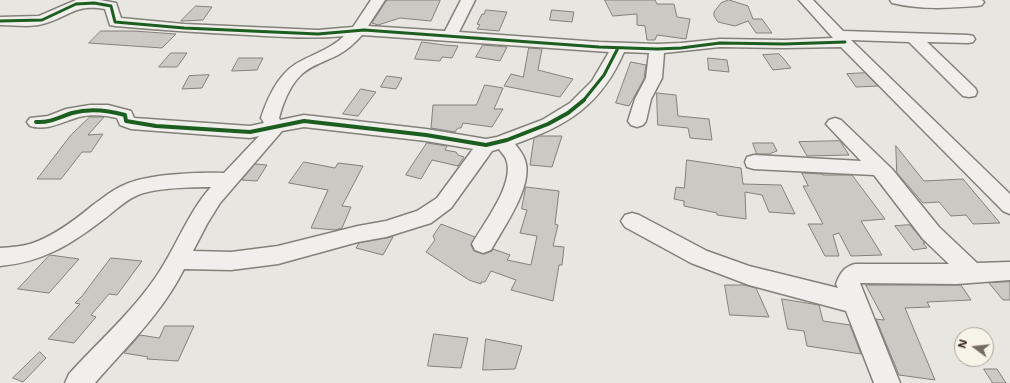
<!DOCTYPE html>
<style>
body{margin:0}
#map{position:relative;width:1010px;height:383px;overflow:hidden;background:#e8e6e0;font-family:"Shantell Sans",sans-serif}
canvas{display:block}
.north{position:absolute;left:954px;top:327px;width:40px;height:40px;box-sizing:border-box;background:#f7f3e8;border:1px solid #aca397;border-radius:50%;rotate:285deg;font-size:11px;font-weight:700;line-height:16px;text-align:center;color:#3b2a1e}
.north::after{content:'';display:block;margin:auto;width:14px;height:18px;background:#786c62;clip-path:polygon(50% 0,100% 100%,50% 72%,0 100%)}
</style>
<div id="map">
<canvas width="1010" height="383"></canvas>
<div class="north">N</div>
</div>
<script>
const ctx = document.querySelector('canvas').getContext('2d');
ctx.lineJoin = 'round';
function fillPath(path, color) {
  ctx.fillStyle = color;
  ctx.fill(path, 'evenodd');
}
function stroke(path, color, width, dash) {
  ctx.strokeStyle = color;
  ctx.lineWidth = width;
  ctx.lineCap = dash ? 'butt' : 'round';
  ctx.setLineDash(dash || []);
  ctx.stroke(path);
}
const building = new Path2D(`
 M389 0H440V1L431 21 400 18 378 25 372 23 386 1Z
 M605 0H655L657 4H674L677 17 690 19 686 39 657 35 655 40H647L645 26 637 25V14L613 16Z
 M729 0 748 6 753 19H762L772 33H756L748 21 735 26 718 22 714 16V12L721 3Z
 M196 6 212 7 203 20 181 21Z
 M486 10 507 12 499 31 477 29 480 25 477 24 482 14H484Z
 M552 10 574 12 572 22 550 20Z
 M101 31H134L176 34 162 48 89 43Z
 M422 42 444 45 458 46 452 58 442 57 440 61 415 59Z
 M483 45 507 47 500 61 476 57Z
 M529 48 542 49 538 70 573 79 560 97 504 86 511 74 523 77Z
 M171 53H187L177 67H159Z
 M779 54 783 58 791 68 773 70 763 55Z
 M239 58H263L257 70 232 71Z
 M708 58 727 60 729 72 709 70Z
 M631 62 646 65 644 79 629 106 616 103Z
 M865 73 878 86 856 87 847 74Z
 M209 75 202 88 182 89 189 76Z
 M387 76 402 78 396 89 381 87Z
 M485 85 503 88 494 109H503L492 127 463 123 461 128H458L455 132 431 128 433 105H476Z
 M361 89 376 92 358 116 343 114Z
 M657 93 676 95 678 116 709 119 712 140 690 138 688 128 658 125Z
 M90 117H104L88 135 103 134 91 152H82L61 179H37L71 135Z
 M540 136H562L552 167 530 165 534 138Z
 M840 141 849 155 807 156 799 142Z
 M427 143 447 146 445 150 456 152 458 155 464 157 458 166 432 160 421 179 406 175Z
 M753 143H773L777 151 769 154H757Z
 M896 146 924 181 963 179 1000 223 973 224 966 215 951 216 939 202 923 203 897 173Z
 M687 160 741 168 743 184 781 185 795 214 769 212 762 195 745 192 746 219 717 215V213L684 206V201L674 199 676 187 684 188Z
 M304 162 335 168 338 163 363 166 342 206 351 207 342 228 335 230 311 228 328 190 289 183Z
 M255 164 267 165 257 181 242 180Z
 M802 173 822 174 823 175H852L885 219 861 221 882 255 851 256 839 233 833 235 839 256H825L808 224H823L803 186H808Z
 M526 187 559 191 555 224 558 225 553 246 564 247 562 265H559L553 301 511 290 516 280 491 271 485 282H481V284L469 280 426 252 435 240 433 236 441 224 475 237 471 245 474 251 484 254 492 251 493 249 510 255 507 260 531 265 537 236 520 233 527 210 522 209Z
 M910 225 925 243H923L927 248 913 250 895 226Z
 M393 237 383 255 356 248 359 243Z
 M50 255 79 259 49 293 18 289Z
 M111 258 142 261 117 295 109 294 91 315 96 317 74 343 48 339 80 304 75 303 82 296Z
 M1010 282V300H1003L989 283Z
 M725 285H744L756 288 769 317 730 315Z
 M866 285H961L971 300 927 302 930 307 905 308 935 380 899 375 876 319 884 320Z
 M782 299 819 305 823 321 850 325 861 354 807 346 804 331 788 329Z
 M165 326H194L178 361 147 359 148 357 124 353 140 335 159 338Z
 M434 334 468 338 461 368 428 366Z
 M486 339 522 346 515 369 483 370Z
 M40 352 46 358 23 382 13 378Z
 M984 369H997L1006 383H993Z`);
const minor = new Path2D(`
 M76 0H100L116 3 121 18 184 24 318 30 353 27 371 0H385L368 26 445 31 461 0H475L459 32 599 42 657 44 681 43 720 39 784 40 833 38 799 0H813L843 31 968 35 973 36 975 39 973 42 968 43 927 42 975 88 977 92 975 96 969 97 963 96 909 42 851 40 1010 194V214L1003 211 841 47 784 48 720 47 664 53 662 78 651 99 646 121 643 125 637 127 631 125 628 121 635 99 646 78 649 53 624 52C601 105 567 126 515 144 519 149 523 154 525 160 534 186 503 228 491 250L483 253 475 250 472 244C483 224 516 183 506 159 505 156 501 152 499 149L492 151 451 208 431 223 386 237 358 242 278 264 231 270 184 269C162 313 127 346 95 383H65L69 374C97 343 129 315 153 281 175 251 186 215 211 187 193 187 154 188 138 195 125 200 115 211 104 219 70 245 43 262 0 266V248C10 247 20 247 30 244 53 237 75 220 93 205 103 198 112 190 124 185 147 174 198 172 224 173L259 136 250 138 131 129 120 125 117 118C105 115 91 114 79 117 62 122 48 131 30 126L27 122 30 118 48 116 66 109 90 105H108L131 111 134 118 250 126 264 123 261 118C268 96 280 71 301 61 316 53 332 48 344 36 312 39 281 37 249 35 204 33 160 30 115 26L110 25 105 9C75 4 72 15 46 23 32 28 15 25 0 25V17L39 16ZM362 35 609 52 592 81 570 103 542 120 497 137 486 139 426 129 304 115 280 120 279 118C283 103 290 85 302 74 312 65 326 61 338 55 347 50 355 43 362 35ZM304 127 426 141 473 149 437 198 417 211 386 221 358 226 278 246 231 252 193 251 207 224 220 203 282 131Z
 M890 0H982L984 2 982 5 977 6C948 8 921 10 892 3Z
 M835 118 841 120 892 169 939 227 977 263 1010 262V280L957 284 860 283 900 383H874L846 311 749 285 691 263 625 227 621 221 625 215 632 213 639 215 707 251 749 266 838 288 836 284C840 273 844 267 855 264H949L923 239 874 175 754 169 747 167 745 162 747 157 754 155 861 161 826 124 829 120Z`);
const cyclewayFar1 = new Path2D(`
 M0 21 42 20 76 4 94 3 111 6 115 22 184 28 318 34 364 30 599 47 657 49 681 48 720 43 784 44 845 42
 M583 101 604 75 618 48`);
const cycleway = new Path2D(`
 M36 122C50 123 60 117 72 113 90 108 107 110 125 115L126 121 156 126 250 132 304 121 426 135 486 145 507 140 548 124 568 113 584 100`);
fillPath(building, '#cbc9c4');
stroke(building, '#84807a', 1);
stroke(minor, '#84807a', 3);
fillPath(minor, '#f0efeb');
stroke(cyclewayFar1, '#1b5e20', 3);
stroke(cycleway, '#1b5e20', 4);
</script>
